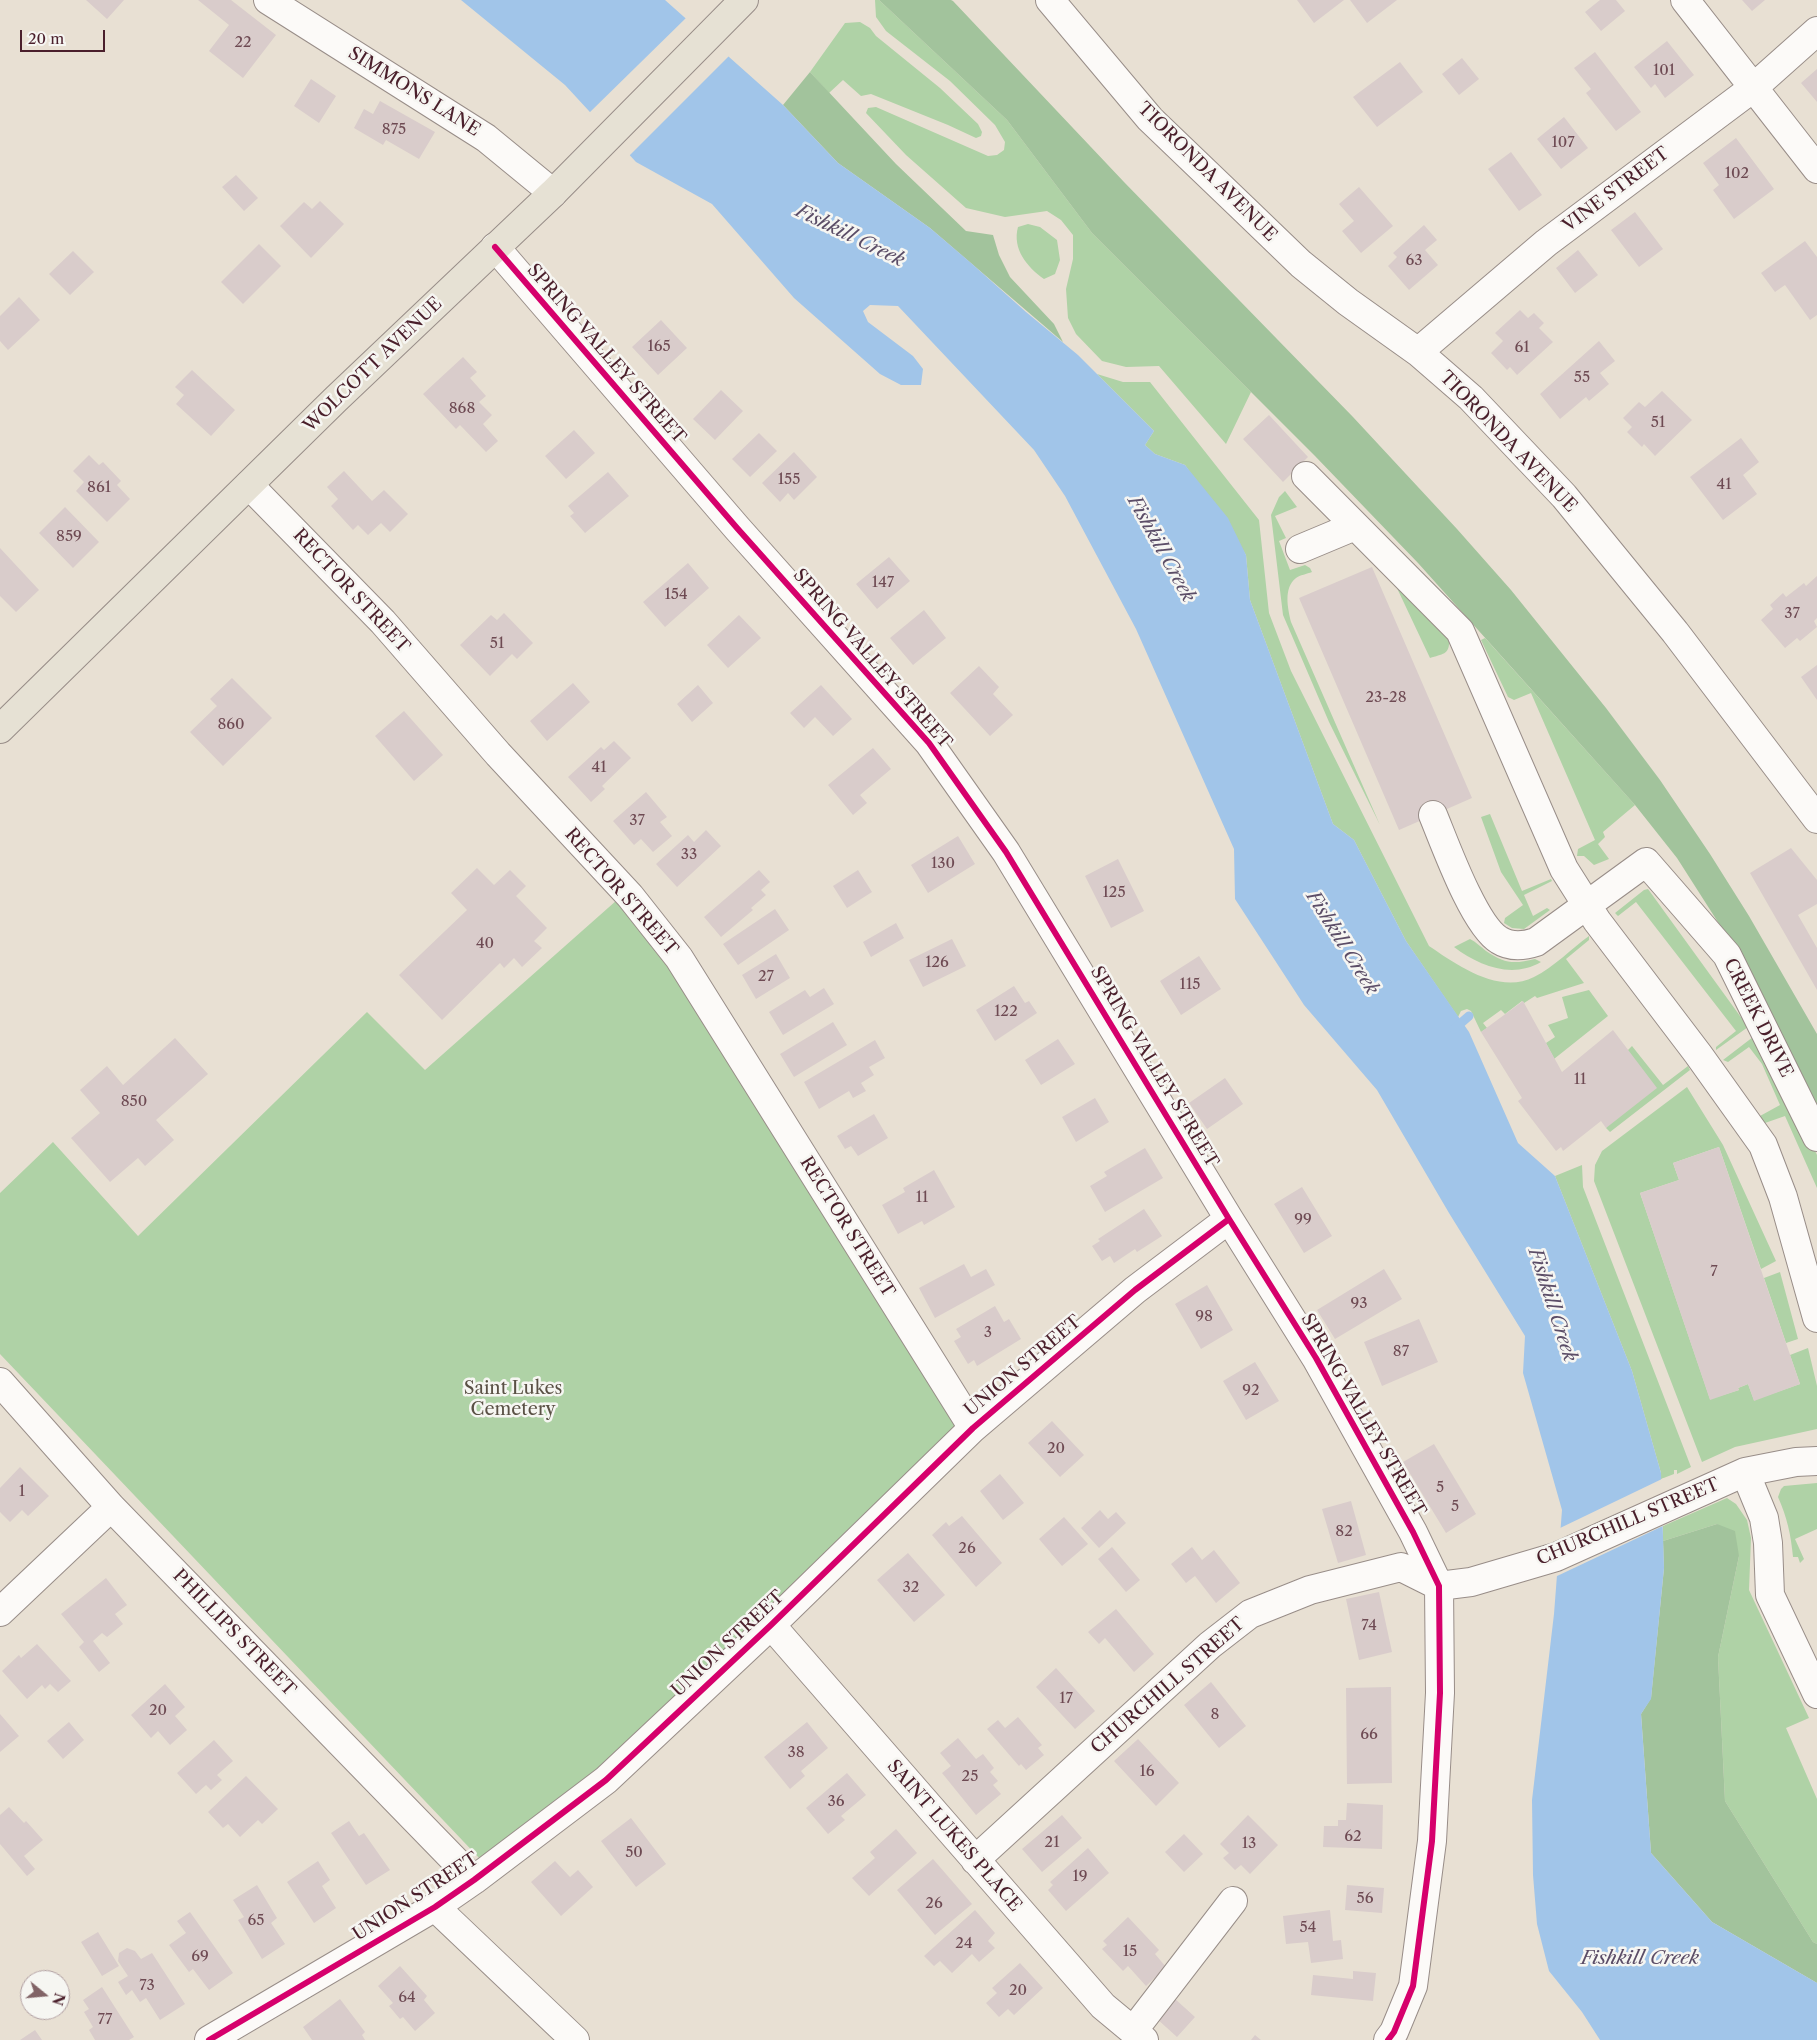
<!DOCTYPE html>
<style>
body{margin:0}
#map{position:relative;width:1817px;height:2040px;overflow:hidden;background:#e8e0d3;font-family:"Libre Caslon Text",serif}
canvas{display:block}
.north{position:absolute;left:20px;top:1970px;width:50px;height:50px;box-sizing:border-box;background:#f6f6f2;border:1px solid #b1a0a2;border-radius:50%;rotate:107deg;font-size:14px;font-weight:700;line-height:20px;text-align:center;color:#4a1f2b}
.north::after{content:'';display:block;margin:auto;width:18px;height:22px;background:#816366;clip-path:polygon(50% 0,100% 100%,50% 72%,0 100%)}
.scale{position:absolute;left:20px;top:30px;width:85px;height:22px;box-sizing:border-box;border:2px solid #4a1f2b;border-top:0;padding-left:6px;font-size:15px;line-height:18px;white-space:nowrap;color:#4a1f2b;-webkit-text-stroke:4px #f6f6f2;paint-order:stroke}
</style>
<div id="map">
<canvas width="1817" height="2040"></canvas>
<div class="north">N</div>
<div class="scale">20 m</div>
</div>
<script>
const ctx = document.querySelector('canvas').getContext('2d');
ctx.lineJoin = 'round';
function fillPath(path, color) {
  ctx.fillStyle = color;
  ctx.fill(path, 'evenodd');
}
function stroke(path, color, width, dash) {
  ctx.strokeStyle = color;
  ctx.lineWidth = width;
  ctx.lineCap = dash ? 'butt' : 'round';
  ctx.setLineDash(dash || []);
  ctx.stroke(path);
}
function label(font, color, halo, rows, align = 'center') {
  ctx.font = font + ' "Libre Caslon Text",serif';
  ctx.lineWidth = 5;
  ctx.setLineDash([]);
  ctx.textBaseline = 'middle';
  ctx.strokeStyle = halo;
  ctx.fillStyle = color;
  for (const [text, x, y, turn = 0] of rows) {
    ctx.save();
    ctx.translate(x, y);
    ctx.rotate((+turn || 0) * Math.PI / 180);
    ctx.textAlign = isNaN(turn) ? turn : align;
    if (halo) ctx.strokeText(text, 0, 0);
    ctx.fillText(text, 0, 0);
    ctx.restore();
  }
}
const green = new Path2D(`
 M875 0H879L1007 120 1092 233 1251 392 1226 444 1159 366 1126 367 1102 361 1076 334 1068 318 1066 289 1073 259V235L1061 220 1047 211 1005 217 966 208 906 155 866 113 868 108 876 107 988 156 997 155 1004 150 1005 142 995 125 950 81 886 31 876 17Z
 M860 22 870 28 876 36 940 88 978 124 982 132 981 136 976 138 948 125 871 94 861 96 843 80 829 93 810 72 845 23Z
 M1028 224 1040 227 1057 240 1060 260 1055 274 1044 279C1027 267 1012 249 1018 227Z
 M1097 374 1123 382H1150L1259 520 1269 613 1291 671 1429 946C1457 965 1499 995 1534 977 1554 967 1571 949 1589 936V940L1566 959 1584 983 1537 998 1535 996 1524 1003 1522 1001 1505 1014 1501 1010 1483 1023 1487 1028 1481 1032 1471 1011 1467 1009 1461 1011 1458 1017 1406 941 1354 840 1333 824 1250 600 1246 555 1185 465 1155 454 1145 445 1154 431Z
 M1285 491 1297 507 1275 516 1286 538 1279 541 1290 570 1305 565 1310 568 1312 572C1307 574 1300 575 1296 578 1283 588 1288 609 1291 622L1380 825 1329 722 1283 615 1271 515 1279 497Z
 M1396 586 1449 640C1450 655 1442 654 1430 658Z
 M1485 638 1635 805 1603 832 1605 837 1598 844 1609 859 1594 865 1584 856H1577L1578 849 1595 840 1531 693 1514 700 1508 697 1481 640Z
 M1490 814 1522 891 1551 879 1552 881 1524 895 1533 916 1547 908 1550 910 1524 929 1512 928 1504 923 1505 918 1523 905 1501 872 1481 817Z
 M1648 889 1748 1027 1716 1050V1047L1736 1031 1636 902 1618 916 1615 913 1644 890Z
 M617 900 686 987 973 1428 606 1780 482 1861 0 1354V1193L53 1142 138 1236 367 1012 425 1070Z
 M1470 939C1476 942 1481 947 1486 951 1505 964 1514 964 1535 959L1541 962C1512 979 1479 966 1454 947Z
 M1589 990 1608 1016 1554 1059 1546 1043 1555 1037 1548 1025 1568 1018 1562 997Z
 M1753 1037 1774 1067 1817 1155V1188L1785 1116 1765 1123 1760 1116 1780 1105 1762 1064 1749 1047 1728 1062 1723 1060Z
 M1632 1046 1663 1085 1688 1066 1690 1070 1610 1132 1606 1128 1628 1050Z
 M1687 1087 1723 1145 1776 1261 1761 1269 1719 1147 1673 1163 1679 1180 1640 1193 1710 1399 1739 1390 1738 1388 1748 1384 1754 1400 1800 1384 1790 1355 1808 1348 1817 1386V1429L1735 1447 1702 1462 1594 1181 1595 1165 1602 1151Z
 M1582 1165 1583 1187 1691 1467 1677 1474V1470H1674V1474L1661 1479V1473L1632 1371 1555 1176Z
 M1780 1272 1798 1339 1786 1343 1764 1278Z
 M1817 1483V1529L1795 1539 1804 1559 1800 1563 1798 1557H1793C1791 1535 1787 1517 1778 1497L1781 1489 1784 1486Z
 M1727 1498 1736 1504 1747 1520 1751 1538 1749 1590 1809 1718 1786 1728 1817 1799V1944L1813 1942 1725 1801 1718 1657 1739 1556 1717 1524 1663 1541V1526Z`);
const forest = new Path2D(`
 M879 0H951L953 1 1124 182 1353 417 1457 529 1511 590 1606 708 1660 780 1710 854 1749 916 1817 1034V1111L1730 941 1677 858 1635 805 1418 563 1315 456 1092 233 1007 120Z
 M810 72 896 164 966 231 993 235 999 255 1010 277 1054 324 1063 342 930 228 838 163 783 105Z
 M1717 1524 1735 1531 1739 1556 1718 1657 1725 1801 1813 1942 1817 1944V1983L1712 1922 1651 1853 1641 1714 1651 1698 1664 1568 1663 1541Z`);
const water = new Path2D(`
 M461 0H665L783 105 838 163 930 228 971 263 1026 312 1078 355 1154 431 1145 445 1155 454 1185 465 1228 518 1246 555 1250 600 1333 824 1354 840 1406 941 1469 1032 1518 1143 1555 1176 1632 1371 1661 1473 1664 1568 1651 1699 1641 1714 1651 1853 1712 1922 1817 1983V2040H1600L1582 2012 1549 1971 1537 1924 1533 1875 1532 1800 1554 1614 1562 1510 1523 1373 1525 1336 1449 1213 1377 1090 1304 1005 1235 899 1234 849 1136 629 1065 496 1034 450 898 306 870 305 863 311 868 322 913 356 923 369 921 385H901L880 374 794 298 712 204 636 162 565 85Z`);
const pier = new Path2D(`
 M687 17 730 55 628 157 588 114Z
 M1664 1478 1665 1525 1555 1577 1558 1529Z`);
const stream = new Path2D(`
 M1454 1029 1469 1016`);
const building = new Path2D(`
 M86 0H124L107 19Z
 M198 0H231L276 35 243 78 209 51 229 25Z
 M1297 0H1344L1314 23Z
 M1350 0H1397L1367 23Z
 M1600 0H1616L1625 11 1601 31 1585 12Z
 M1742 0H1765L1752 11Z
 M1667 41 1694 75 1665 98 1655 84 1651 88 1634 67Z
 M1595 52 1641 112 1616 131 1586 93 1591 89 1574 68Z
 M1462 58 1479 79 1459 95 1442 74Z
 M1400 62 1423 92 1377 127 1353 97Z
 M1817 69V102L1801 83Z
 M311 79 336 96 319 123 294 106Z
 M380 101 435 132 419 159 386 140 383 145 354 128 364 109 373 114Z
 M1564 117 1588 148 1561 169 1537 139Z
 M1736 138 1774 189 1734 219 1713 190 1719 185 1703 163Z
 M1511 152 1542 195 1519 211 1488 169Z
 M236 175 258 198 244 211 222 187Z
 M1359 187 1393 226 1361 253 1342 231 1354 221 1339 204Z
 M320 201 344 224 311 258 280 226 304 202 312 209Z
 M1635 212 1663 249 1639 267 1611 230Z
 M1424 225 1437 240 1425 250 1438 265 1409 290 1388 266 1397 257 1393 253Z
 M1805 241 1817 257V315L1810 320 1785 285 1775 292 1761 273Z
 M259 244 281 266 243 304 221 282Z
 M1578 250 1598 275 1575 293 1556 268Z
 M73 251 94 272 70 295 49 274Z
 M19 297 40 320 8 350 0 341V316Z
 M1520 310 1528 318 1534 313 1544 323 1539 328 1553 342 1517 375 1510 367 1507 370 1491 353 1503 341 1495 333Z
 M661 320 687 348 658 375 632 347Z
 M1599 341 1615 361 1600 373 1609 384 1589 401 1586 397 1560 419 1540 394Z
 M463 357 477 372 470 378 486 396 479 402 492 415 483 424 498 441 486 452 460 425 456 429 423 394Z
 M192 370 235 410 211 436 176 404 184 395 175 387Z
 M721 390 743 411 715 440 693 419Z
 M1662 391 1692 420 1655 456 1644 444 1642 447 1627 432 1632 427 1623 418 1639 402 1645 407Z
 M1269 415 1308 457 1283 482 1243 439Z
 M574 430 595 453 566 479 545 456Z
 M759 433 777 451 750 477 732 459Z
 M1741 438 1759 462 1743 475 1757 494 1723 520 1690 477Z
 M794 452 817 477 794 500 788 493 780 502 762 483Z
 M89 455 99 465 103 462 121 481 117 485 130 499 107 522 76 491 84 482 73 471Z
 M344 471 372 501 384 490 408 514 390 532 381 523 368 535 358 525 353 530 331 506 338 499 327 487Z
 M608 472 629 496 585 533 570 516 574 513 568 506Z
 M65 507 99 542 73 568 39 533Z
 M0 548 39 590 16 612 0 596Z
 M889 557 910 581 877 609 856 584Z
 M688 563 709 588 665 627 643 602Z
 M1372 567 1472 798 1399 830 1299 598Z
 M1817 576V618L1814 621 1817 627 1800 641 1797 638 1785 648 1761 620 1773 609 1770 605 1783 593 1786 597 1804 583 1806 586Z
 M924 610 946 638 913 665 890 638Z
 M504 613 533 643 517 659 512 654 490 676 460 645 491 615 497 620Z
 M739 615 761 638 728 668 707 645Z
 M1817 665V700L1801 677Z
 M979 666 999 687 993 694 1013 715 990 736 950 693Z
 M232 678 272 718 223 766 190 732 217 706 210 699Z
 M573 683 590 702 547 741 530 721Z
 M698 685 713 703 692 722 677 704Z
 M821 685 852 719 833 736 815 717 804 728 790 713Z
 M404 711 443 755 414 781 375 736Z
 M614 741 631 758 602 786 605 789 591 802 568 777 601 747 604 750Z
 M873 748 891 769 860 795 867 803 853 815 828 785Z
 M646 792 667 817 660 822 672 836 653 852 641 839 634 845 613 821Z
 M706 830 721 846 677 887 656 864 688 835 694 842Z
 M958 836 975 864 928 893 911 865Z
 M1791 848 1817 880V904L1798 915 1817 948V990L1750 873Z
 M1118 859 1144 911 1111 928 1085 876Z
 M477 868 494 885 510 870 526 886 516 896 547 928 534 941 542 948 522 967 514 958 504 968 500 963 442 1020 399 975 467 910 451 893Z
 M759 870 770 882 761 890 766 895 751 908 753 910 721 937 704 917Z
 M858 870 872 892 847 908 833 886Z
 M775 909 789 930 738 965 723 944Z
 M896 923 904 938 871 957 863 942Z
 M952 939 966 966 923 987 909 960Z
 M776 954 790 978 756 999 742 975Z
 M1199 956 1221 989 1181 1015 1160 981Z
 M1014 986 1025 1003 1029 1001 1037 1013 995 1041 976 1010Z
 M824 988 834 1004 783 1035 769 1012 805 990 810 997Z
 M1523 1001 1562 1072 1613 1030 1657 1088 1606 1128 1601 1121 1563 1151 1561 1147 1556 1151 1518 1101 1522 1098 1481 1032Z
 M833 1022 847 1045 794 1077 780 1054Z
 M175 1038 208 1074 156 1120 174 1140 145 1166 138 1158 110 1182 71 1138 100 1113 80 1090 107 1066 123 1085Z
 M1058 1039 1075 1064 1041 1085 1025 1060Z
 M875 1040 885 1058 869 1067 874 1075 861 1083 866 1091 853 1098 849 1091 819 1109 804 1082Z
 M1225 1078 1243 1104 1207 1129 1189 1103Z
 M1095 1098 1109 1122 1076 1142 1062 1117Z
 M874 1114 888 1138 858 1156 851 1146 845 1149 837 1136Z
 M1719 1147 1800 1384 1754 1401 1748 1384 1738 1388 1739 1390 1710 1400 1640 1193 1679 1180 1673 1163Z
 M1145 1148 1163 1178 1105 1212 1090 1186 1107 1176 1104 1172Z
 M934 1170 955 1207 924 1225 922 1221 898 1234 882 1205 905 1192 903 1188Z
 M1302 1187 1332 1236 1304 1253 1274 1204Z
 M1144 1209 1162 1236 1137 1252 1135 1249 1114 1263 1110 1256 1102 1261 1092 1246 1100 1241 1098 1239Z
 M964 1264 971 1277 986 1269 995 1285 935 1318 919 1288Z
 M1384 1269 1402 1299 1335 1339 1317 1310Z
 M1207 1285 1233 1330 1201 1349 1175 1304Z
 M995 1306 1004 1322 1009 1319 1021 1339 977 1366 974 1360 968 1364 954 1341 961 1337 956 1329Z
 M1419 1319 1438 1362 1382 1386 1364 1342Z
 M1255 1362 1279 1401 1246 1420 1223 1381Z
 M1052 1421 1084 1455 1060 1477 1028 1443Z
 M1434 1444 1476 1514 1446 1533 1403 1462Z
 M20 1467 49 1496 28 1516 22 1510 10 1522 0 1512V1488Z
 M1000 1474 1024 1503 1003 1520 980 1491Z
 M1351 1501 1366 1555 1338 1563 1322 1509Z
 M1100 1510 1108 1519 1116 1512 1126 1523 1099 1548 1081 1528Z
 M962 1516 1002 1563 976 1587 932 1535 946 1522 949 1526Z
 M1064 1517 1088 1544 1062 1566 1039 1539Z
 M1112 1547 1140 1580 1126 1592 1098 1559Z
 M1192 1547 1202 1560 1214 1550 1240 1583 1216 1603 1195 1576 1186 1583 1171 1564Z
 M908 1553 945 1595 914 1622 877 1580Z
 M106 1578 127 1605 115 1614 123 1624 107 1637 102 1633 93 1641 110 1663 99 1672 79 1647 84 1642 61 1614Z
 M1379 1592 1392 1652 1359 1660 1346 1599Z
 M1116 1609 1154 1654 1134 1672 1105 1638 1099 1644 1088 1632Z
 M37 1644 71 1681 58 1692 50 1684 45 1689 42 1685 27 1699 2 1671 19 1655 21 1658Z
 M1056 1668 1095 1711 1075 1729 1036 1687Z
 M1211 1682 1246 1726 1219 1748 1184 1705Z
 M165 1684 185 1707 175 1716 187 1730 170 1745 158 1731 151 1738 131 1715Z
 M1391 1687 1392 1783 1347 1784 1346 1688Z
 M0 1714 19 1736 0 1752Z
 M1018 1717 1042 1745 1038 1748 1044 1755 1026 1770 1021 1764 1019 1766 987 1729 998 1720 1005 1728Z
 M69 1722 84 1740 63 1759 47 1741Z
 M807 1722 828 1748 801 1771 805 1776 790 1789 764 1757Z
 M958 1738 976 1759 983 1754 994 1768 990 1772 998 1781 993 1785 1001 1794 976 1815 942 1773 951 1766 940 1753Z
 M1138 1739 1179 1783 1156 1806 1114 1761Z
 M214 1740 233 1761 217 1775 222 1780 211 1790 206 1785 196 1794 177 1773Z
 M847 1773 866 1795 841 1816 845 1820 828 1834 806 1808Z
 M246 1776 278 1809 262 1824 258 1820 240 1837 228 1824 223 1828 208 1812Z
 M1347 1803 1383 1805 1382 1849 1323 1847 1324 1826H1338V1820H1346Z
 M9 1807 24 1823 26 1821 43 1840 24 1856 35 1869 27 1876 0 1844V1815Z
 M1062 1815 1082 1838 1042 1872 1022 1849Z
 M1248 1815 1278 1845 1250 1874 1241 1865 1235 1870 1223 1858 1229 1853 1220 1844Z
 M631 1818 666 1864 636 1887 601 1841Z
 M349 1821 359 1836 364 1833 390 1870 366 1885 331 1833Z
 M896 1829 917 1853 869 1896 852 1878 875 1858 870 1852Z
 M1184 1834 1203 1854 1184 1872 1165 1852Z
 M1088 1848 1109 1873 1066 1911 1048 1890 1053 1885 1050 1882Z
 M933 1859 972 1904 935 1935 897 1890Z
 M318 1861 330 1880 322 1886 336 1908 314 1923 287 1882Z
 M555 1861 570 1877 578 1870 593 1887 561 1916 531 1882Z
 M257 1885 277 1918 271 1923 285 1944 262 1959 238 1920 244 1917 233 1900Z
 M1347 1885 1384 1888 1382 1913 1345 1910Z
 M975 1910 995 1933 988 1941 995 1948 979 1962 972 1954 952 1973 940 1961 934 1966 924 1956Z
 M1330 1910 1333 1941 1341 1940 1343 1959 1311 1963 1308 1942 1286 1944 1283 1916Z
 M190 1912 233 1973 209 1990 193 1969 189 1972 169 1945 186 1933 177 1921Z
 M1128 1917 1159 1950 1155 1954 1166 1967 1146 1986 1128 1966 1123 1971 1102 1949 1107 1945 1103 1941Z
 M98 1932 119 1966 102 1976 81 1942Z
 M127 1948 135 1951 141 1959 152 1953 185 2004 160 2020 146 1998 140 2002 132 1990 126 1995 118 1982 128 1976 118 1961 119 1953Z
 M1020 1963 1043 1988 1014 2015 1008 2009 999 2017 986 2003 997 1993 992 1988Z
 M400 1966 427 1996 424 2000 435 2013 415 2031 403 2017 400 2019 389 2006 393 2003 378 1986Z
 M1353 1971 1376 1973 1373 2001 1311 1995 1313 1975 1353 1979Z
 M102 1987 134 2037 129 2040H95L89 2030 93 2027 84 2012 89 2009 83 2000Z
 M1174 1998 1195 2017 1177 2037 1156 2018Z
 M340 1999 365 2032 362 2035 365 2040H312L303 2027Z
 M35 2030 42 2040H20Z
 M1255 2035 1261 2040H1251Z`);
const minor = new Path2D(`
 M268 0 486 138 553 193
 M1050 0 1150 119 1246 211 1301 264 1348 302 1418 352 1471 398 1564 496 1675 632 1817 819
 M1685 0 1817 169
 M495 247 737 528 929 743 1006 852 1229 1219 1316 1358 1413 1532 1439 1586 1440 1693 1432 1841 1413 1986 1394 2032 1388 2040
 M1418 352 1546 243 1753 88 1817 31
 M1306 476 1460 631 1564 869 1597 921 1698 1054 1763 1145 1783 1197 1817 1318
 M249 485 383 622 498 754 630 896 679 958 973 1428
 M1300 549 1355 526
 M1433 815C1445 844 1474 925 1499 940 1510 947 1524 946 1536 942L1646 862 1727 955 1817 1137
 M0 1382 111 1507 474 1880
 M1745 1472 1764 1518 1768 1543 1770 1595 1817 1694
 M0 1612 111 1507
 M771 1625 1103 2006 1144 2040
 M975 1860 1210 1645 1250 1614 1310 1590 1401 1567 1439 1586 1471 1582 1556 1557 1745 1472 1796 1462 1817 1461
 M435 1907 575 2040
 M1133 2031 1233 1901
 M209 2040 435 1907 474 1880 606 1780 771 1625 973 1428 1135 1290 1229 1219`);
const major = new Path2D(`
 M0 729 336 399 553 193 744 0`);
const cycleway = new Path2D(`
 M495 247 737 528 929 743 1006 852 1229 1219 1316 1358 1413 1532 1439 1586 1440 1693 1432 1841 1413 1986 1394 2032 1388 2040
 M209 2040 435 1907 474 1880 606 1780 771 1625 973 1428 1135 1290 1229 1219`);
const numberNames = [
 ["22",243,43],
 ["101",1664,71],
 ["875",394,130],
 ["107",1563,143],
 ["102",1737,174],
 ["63",1414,261],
 ["165",659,347],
 ["61",1522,348],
 ["55",1582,378],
 ["868",462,409],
 ["51",1658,423],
 ["155",789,480],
 ["41",1724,485],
 ["861",99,488],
 ["859",69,537],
 ["147",883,583],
 ["154",676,595],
 ["37",1792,614],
 ["51",497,644],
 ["23-28",1386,698],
 ["860",231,725],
 ["41",599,768],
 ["37",637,821],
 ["33",689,855],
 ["130",943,864],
 ["125",1114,893],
 ["40",485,944],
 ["126",937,963],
 ["27",766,977],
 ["115",1190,985],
 ["122",1006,1012],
 ["11",1580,1080],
 ["850",134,1102],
 ["11",922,1198],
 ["99",1303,1220],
 ["7",1714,1272],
 ["93",1359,1304],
 ["98",1204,1317],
 ["3",988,1333],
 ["87",1401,1352],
 ["92",1251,1391],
 ["20",1056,1449],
 ["5",1440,1488],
 ["1",22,1492],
 ["5",1455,1507],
 ["82",1344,1532],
 ["26",967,1549],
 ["32",911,1588],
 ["74",1369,1626],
 ["17",1066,1699],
 ["20",158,1711],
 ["8",1215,1715],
 ["66",1369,1735],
 ["38",796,1753],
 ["16",1147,1772],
 ["25",970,1777],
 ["36",836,1802],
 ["62",1353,1837],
 ["21",1052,1843],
 ["13",1249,1844],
 ["50",634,1853],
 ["19",1080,1877],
 ["56",1365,1899],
 ["26",934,1904],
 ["65",256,1921],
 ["54",1308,1928],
 ["24",964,1944],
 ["15",1130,1952],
 ["69",200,1957],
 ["73",147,1986],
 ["20",1018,1991],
 ["64",407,1998],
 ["77",105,2020]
];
const streetNames = [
 ["SIMMONS LANE",414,92,32],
 ["TIORONDA AVENUE",1207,172,45],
 ["VINE STREET",1616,190,-37],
 ["SPRING VALLEY STREET",606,354,49],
 ["WOLCOTT AVENUE",373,365,-44],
 ["TIORONDA AVENUE",1508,442,46],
 ["RECTOR STREET",351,591,47],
 ["SPRING VALLEY STREET",872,659,49],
 ["RECTOR STREET",621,892,49],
 ["CREEK DRIVE",1758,1018,63],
 ["SPRING VALLEY STREET",1154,1067,59],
 ["RECTOR STREET",847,1227,58],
 ["UNION STREET",1023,1366,-40],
 ["SPRING VALLEY STREET",1363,1415,60],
 ["CHURCHILL STREET",1628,1522,-23],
 ["PHILLIPS STREET",234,1633,46],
 ["UNION STREET",728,1644,-43],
 ["CHURCHILL STREET",1168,1686,-41],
 ["SAINT LUKES PLACE",954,1836,49],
 ["UNION STREET",416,1897,-33]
];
const parkNames = [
 ["Saint Lukes",513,1389],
 ["Cemetery",513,1410]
];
const waterNames = [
 ["Fishkill Creek",850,236,26],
 ["Fishkill Creek",1161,549,61],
 ["Fishkill Creek",1342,943,58],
 ["Fishkill Creek",1552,1305,72],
 ["Fishkill Creek",1640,1959]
];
fillPath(green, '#afd2a6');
fillPath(forest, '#a2c39c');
fillPath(water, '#a1c5e9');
fillPath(pier, '#e8e0d3');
stroke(stream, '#a1c5e9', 9);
fillPath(building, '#d9cccb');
stroke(minor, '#988d88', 30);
stroke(major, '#988d88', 30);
stroke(minor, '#fcfaf8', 28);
stroke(major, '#e6e1d4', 28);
stroke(cycleway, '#d6006c', 6);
label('15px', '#6e4a53', null, numberNames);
label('18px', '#4a1f2b', '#f6f6f2', streetNames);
label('18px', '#5a5145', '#f6f6f2', parkNames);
label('italic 19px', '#5b4d67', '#f6f6f2', waterNames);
</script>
